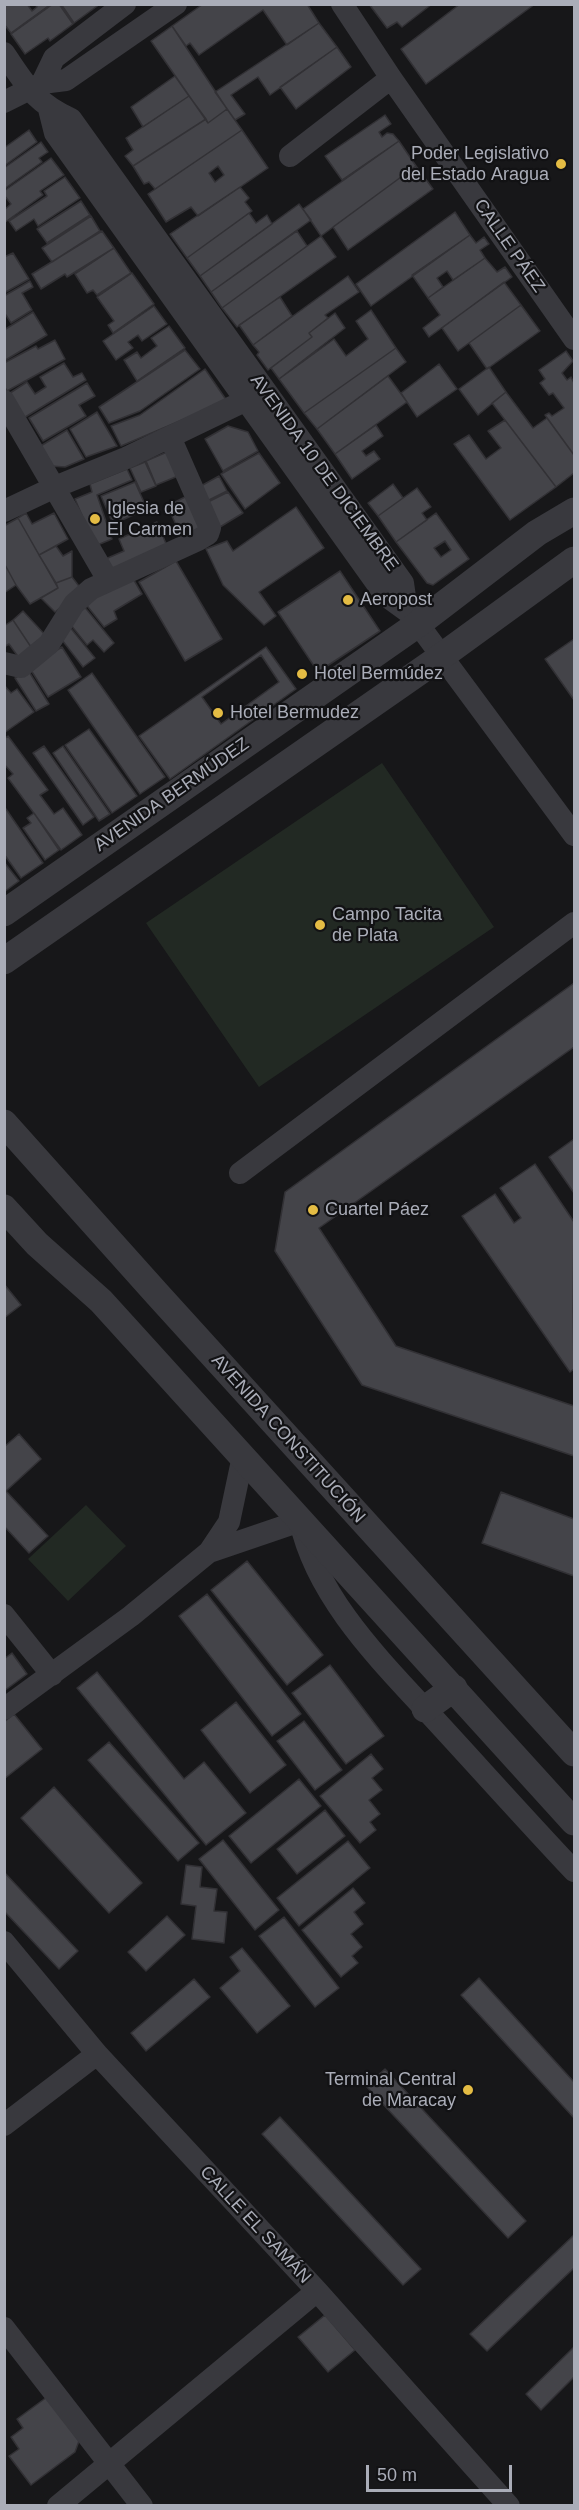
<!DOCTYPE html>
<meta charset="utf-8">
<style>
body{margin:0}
#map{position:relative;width:579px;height:2510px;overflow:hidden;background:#171719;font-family:Arial,sans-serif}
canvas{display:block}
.frame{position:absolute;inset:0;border:6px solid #aaadb8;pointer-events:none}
.scale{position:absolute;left:366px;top:2465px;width:146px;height:27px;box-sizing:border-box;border:3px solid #aaadb8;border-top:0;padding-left:8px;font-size:18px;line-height:21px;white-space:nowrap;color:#aaadb8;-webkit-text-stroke:4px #121214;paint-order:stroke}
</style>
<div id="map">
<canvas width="579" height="2510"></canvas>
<div class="frame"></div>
<div class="scale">50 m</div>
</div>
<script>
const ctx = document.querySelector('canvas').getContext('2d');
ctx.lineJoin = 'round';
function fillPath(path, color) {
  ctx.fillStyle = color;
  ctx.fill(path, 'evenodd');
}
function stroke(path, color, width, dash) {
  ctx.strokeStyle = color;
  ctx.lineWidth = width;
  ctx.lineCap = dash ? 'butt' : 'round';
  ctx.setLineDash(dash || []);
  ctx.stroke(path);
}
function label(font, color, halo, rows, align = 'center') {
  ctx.font = font + ' Arial,sans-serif';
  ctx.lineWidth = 4.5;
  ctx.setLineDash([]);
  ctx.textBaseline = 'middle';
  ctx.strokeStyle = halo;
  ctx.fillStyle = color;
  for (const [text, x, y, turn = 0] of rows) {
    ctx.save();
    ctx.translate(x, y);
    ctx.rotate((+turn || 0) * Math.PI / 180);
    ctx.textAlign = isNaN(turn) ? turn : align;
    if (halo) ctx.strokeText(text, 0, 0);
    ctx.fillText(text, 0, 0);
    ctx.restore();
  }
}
const green = new Path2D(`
 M382 763 494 927 259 1087 146 923Z
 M86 1505 126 1546 68 1601 28 1559Z`);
const building = new Path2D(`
 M7 4H27L32 11 37 7 35 4H51L11 33 4 24V6Z
 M53 4H59L73 24 50 41 48 38 25 54 11 34Z
 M61 4H100L74 23Z
 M203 4H307L319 23 287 45 263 10 199 55 190 43 186 46 172 26Z
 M369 4H432L402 27 397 22 387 28Z
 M460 4H535L426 84 401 49Z
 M319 23 337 47 270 95 258 77 231 95 245 114 235 120 215 92Z
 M172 26 227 109 208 123 151 41Z
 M337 47 351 67 296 109 280 87Z
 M175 76 189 96 143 127 131 107Z
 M189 96 206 119 133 166 125 156 133 150 126 138Z
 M227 109 242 130 155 189 149 182 144 184 133 166 206 119 208 123Z
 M385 115 391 124 379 132 382 137 387 133 393 134 399 141 342 180 325 156Z
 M29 130 37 142 4 166V148Z
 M242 130 268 168 198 216 191 207 166 222 148 194ZM218 166 224 175 215 182 209 173Z
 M399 141 416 166 321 236 303 209Z
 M41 142 48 152 39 158 42 162 4 189V168Z
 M51 158 64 175 40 191 43 195 4 223V210L11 204 4 195V191Z
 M416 166 433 189 348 250 333 227Z
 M65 177 80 198 38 226 34 219 16 231 9 221 47 196 44 191Z
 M240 187 249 198 245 202 252 211 187 258 170 234Z
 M81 201 90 215 47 243 37 229Z
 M299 204 311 220 211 292 200 276Z
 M455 212 470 235 371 306 356 284Z
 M249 213 256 223 267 215 272 224 200 276 187 258Z
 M91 216 100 231 52 262 42 248Z
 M102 231 114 248 67 277 65 274 41 289 32 274Z
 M297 231 307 246 222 308 211 292Z
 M470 235 476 243 484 237 489 244 480 250 485 258 453 280 447 271 437 278 443 287 428 298 412 275Z
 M321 236 336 257 237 327 222 308Z
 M114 248 131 273 97 295 93 290 87 293 75 274Z
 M13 253 29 279 4 293V257Z
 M485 258 497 272 505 267 512 277 429 337 423 328 440 315 428 298Z
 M132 273 154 304 113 333 108 325 114 321 97 297Z
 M348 276 359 292 325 315 328 318 309 333 312 337 268 370 257 355 259 352 253 345Z
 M30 281 33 287 22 293 32 310 11 323 6 315 4 316V296Z
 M504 282 521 305 458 351 442 328Z
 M280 297 292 316 253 345 239 325Z
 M521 305 540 331 487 369 469 343Z
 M154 306 167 324 142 341 138 335 128 342 133 348 116 360 103 341Z
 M371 310 396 348 304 413 279 379 334 339 346 356 368 339 356 321Z
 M33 312 47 335 4 361V330Z
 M335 313 345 328 279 379 271 368 312 337 309 333Z
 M169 326 185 348 137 381 124 360 137 352 141 358 157 346 151 338Z
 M55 340 65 359 7 391 4 386V363L36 346 38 349Z
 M396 348 406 362 317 429 304 413Z
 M185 350 200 369 140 411 109 423 99 407Z
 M566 351 573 361 562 373 567 380 571 377 574 383V455L545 415 549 413 552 416 564 408 553 393 549 395 540 383 545 379 539 370Z
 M64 363 73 377 82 373 86 380 22 419 7 395 27 382 35 394 46 387 40 377Z
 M439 364 457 389 417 417 401 393Z
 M489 367 506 392 478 415 459 389Z
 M205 369 227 401 121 446 111 426 140 415Z
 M388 376 407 402 335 454 317 429Z
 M87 383 95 396 79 405 86 416 43 441 29 418Z
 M506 392 533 428 547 418 574 455V473L556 487 492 403Z
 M97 412 117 446 86 457 70 429Z
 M505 420 556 487 510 520 454 444 469 435 486 459 501 448 488 431Z
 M376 425 383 436 362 451 366 456 374 451 380 459 352 479 335 454Z
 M228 426 248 432 258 451 223 471 205 439Z
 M67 430 84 459 65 467 50 466 39 447Z
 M167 452 178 476 156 485 146 461Z
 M259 453 280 483 245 509 221 474Z
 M145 462 156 486 141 492 130 468Z
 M127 469 132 480 97 495 112 539 95 546 75 499 92 492 90 484Z
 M219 476 227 491 207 501 199 487Z
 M135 482 147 509 113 524 101 496Z
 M393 484 403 498 378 516 368 503Z
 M417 488 431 507 422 513 427 520 396 542 378 516Z
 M228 492 243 513 220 527 208 502Z
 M187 496 204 529 183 539 167 506Z
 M296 507 324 548 259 592 276 616 264 625 223 585 206 549 227 541 233 551Z
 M26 513 32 524 54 513 68 539 39 555 18 518Z
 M436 513 469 559 433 585 427 583 396 542ZM445 541 451 550 441 557 434 548Z
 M18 518 58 588 30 604 16 585 4 563V526Z
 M157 522 167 546 108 572 103 560 124 551 119 539Z
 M56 546 63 556 72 551V577L56 583 39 555Z
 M176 561 222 639 185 661 139 582Z
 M4 563 16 585 4 593Z
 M340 571 380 631 318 672 278 612Z
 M131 575 142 594 114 611 117 619 104 627 84 602Z
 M72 577 82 590 55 612 41 598 58 588 56 583Z
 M83 605 114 643 104 652 93 640 87 645 70 624Z
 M23 611 47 637 33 650 13 620Z
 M13 620 33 650 19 658 9 644 4 647V626Z
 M69 626 95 658 83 667 62 640Z
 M574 639V700L545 659Z
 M62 647 81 677 48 697 29 667Z
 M266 647 296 689 170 779 139 736Z
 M261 655 279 682 221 724 202 697Z
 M28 670 49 704 36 711 15 678Z
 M92 673 165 777 140 794 68 690Z
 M4 685 11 693 17 689 34 712 4 733Z
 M89 729 137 796 112 813 65 745Z
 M8 736 48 790 40 795 54 814 63 808 82 835 61 850 8 778 13 774 4 764V739Z
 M44 746 94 817 83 825 33 753Z
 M63 746 110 814 99 821 53 753Z
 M6 809 43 863 21 878 4 854V810Z
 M34 813 59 850 45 860 23 828 31 823 27 818Z
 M4 862 19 881 4 892Z
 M574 983V1047L319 1228 396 1346 574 1406V1456L362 1385 275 1251 285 1192Z
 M574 1139V1193L549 1157Z
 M535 1164 574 1222 573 1309 574 1369 570 1372 462 1216 495 1194 514 1223 521 1218 500 1188Z
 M4 1284 21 1305 4 1318Z
 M19 1434 41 1459 6 1491 48 1536 29 1553 4 1526V1447Z
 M501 1492 574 1519V1576L482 1543Z
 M247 1561 323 1655 287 1685 211 1590Z
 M207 1594 301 1714 272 1736 179 1616Z
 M12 1653 27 1674 4 1691V1659Z
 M330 1665 384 1736 346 1764 292 1693Z
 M97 1672 184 1779 204 1762 246 1813 206 1845 77 1688Z
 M236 1702 286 1765 250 1793 201 1730Z
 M14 1714 42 1749 4 1779V1722Z
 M304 1721 342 1770 315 1790 277 1741Z
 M109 1742 199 1843 178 1861 88 1760Z
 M371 1754 383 1769 372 1778 382 1790 369 1800 380 1814 370 1822 376 1830 360 1843 320 1796Z
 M299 1779 321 1806 251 1863 229 1836Z
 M54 1787 142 1883 109 1913 21 1818Z
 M325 1810 345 1836 297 1874 277 1849Z
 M223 1840 279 1910 255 1930 199 1859Z
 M348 1841 370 1868 299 1926 277 1898Z
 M186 1865 202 1867 200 1887 217 1889 214 1911 227 1912 224 1943 192 1939 196 1906 181 1904Z
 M4 1872 78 1951 59 1969 4 1911Z
 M353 1888 365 1903 354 1912 363 1924 351 1934 362 1947 352 1956 358 1963 341 1977 302 1930Z
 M167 1916 185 1935 146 1971 128 1952Z
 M284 1917 339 1988 315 2007 259 1936Z
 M242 1948 290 2006 257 2033 220 1988 240 1971 230 1957Z
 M479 1978 574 2082V2118L461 1995Z
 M194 1979 210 1997 146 2051 131 2033Z
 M385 2069 526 2221 508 2238 366 2086Z
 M280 2117 421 2269 403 2285 262 2134Z
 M574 2235V2268L487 2351 470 2334Z
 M325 2315 355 2350 328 2372 298 2337Z
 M574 2347V2377L541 2410 526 2394Z
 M47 2397 79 2441 75 2452 31 2485 9 2456 19 2449 11 2437 23 2428 17 2419Z`);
const minor = new Path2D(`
 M342 4 391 78 574 339
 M4 53C26 85 34 102 71 119L403 583 407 611
 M42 83 54 58 125 4
 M4 102 42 83 66 80 176 4
 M49 109 55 133 385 595 407 611 418 624 574 835
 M290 156 391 78
 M4 401 108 580
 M4 511 55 487 126 458 259 394
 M4 663 21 667 49 644 74 604 91 589 198 540 208 534 210 528 170 437
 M240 1173 574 923
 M209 1552 300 1521C316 1595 376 1656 426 1710 475 1763 524 1818 574 1871
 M4 1615 52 1675
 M4 1709 131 1616 209 1552 229 1522 243 1456
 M4 1942 97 2054 317 2291 509 2506
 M4 2125 97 2054
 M4 2328 142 2506
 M58 2506 317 2291`);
const tertiary = new Path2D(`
 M4 913 418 624 537 533 574 511
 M4 961 442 656 574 560
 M4 1123 158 1295 574 1753
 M4 1208 37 1244 101 1301 574 1822
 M425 1709 454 1688`);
const markers = [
 [561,164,6,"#e4bc44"],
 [95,519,6,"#e4bc44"],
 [348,600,6,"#e4bc44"],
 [302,674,6,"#e4bc44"],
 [218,713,6,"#e4bc44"],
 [320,925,6,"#e4bc44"],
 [313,1210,6,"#e4bc44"],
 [468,2090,6,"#e4bc44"]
];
const poiNames = [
 ["Poder Legislativo",549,154,"right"],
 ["del Estado Aragua",549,175,"right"],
 ["Iglesia de",107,509],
 ["El Carmen",107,530],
 ["Aeropost",360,600],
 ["Hotel Bermúdez",314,674],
 ["Hotel Bermudez",230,713],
 ["Campo Tacita",332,915],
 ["de Plata",332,936],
 ["Cuartel Páez",325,1210],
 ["Terminal Central",456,2080,"right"],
 ["de Maracay",456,2101,"right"]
];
const streetNames = [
 ["CALLE PÁEZ",509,246,55],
 ["AVENIDA 10 DE DICIEMBRE",324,473,54],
 ["AVENIDA BERMÚDEZ",172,795,-35],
 ["AVENIDA CONSTITUCIÓN",288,1439,48],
 ["CALLE EL SAMÁN",255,2225,47]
];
fillPath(green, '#222923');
fillPath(building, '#444449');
stroke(building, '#323135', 1.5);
stroke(minor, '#39393e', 22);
stroke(tertiary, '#39393e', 27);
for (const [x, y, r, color] of markers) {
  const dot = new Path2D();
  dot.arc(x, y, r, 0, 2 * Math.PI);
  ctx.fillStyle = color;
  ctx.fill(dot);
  stroke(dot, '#121214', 2);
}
label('18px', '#aaadb8', '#121214', poiNames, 'left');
label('18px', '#aaadb8', '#121214', streetNames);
</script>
